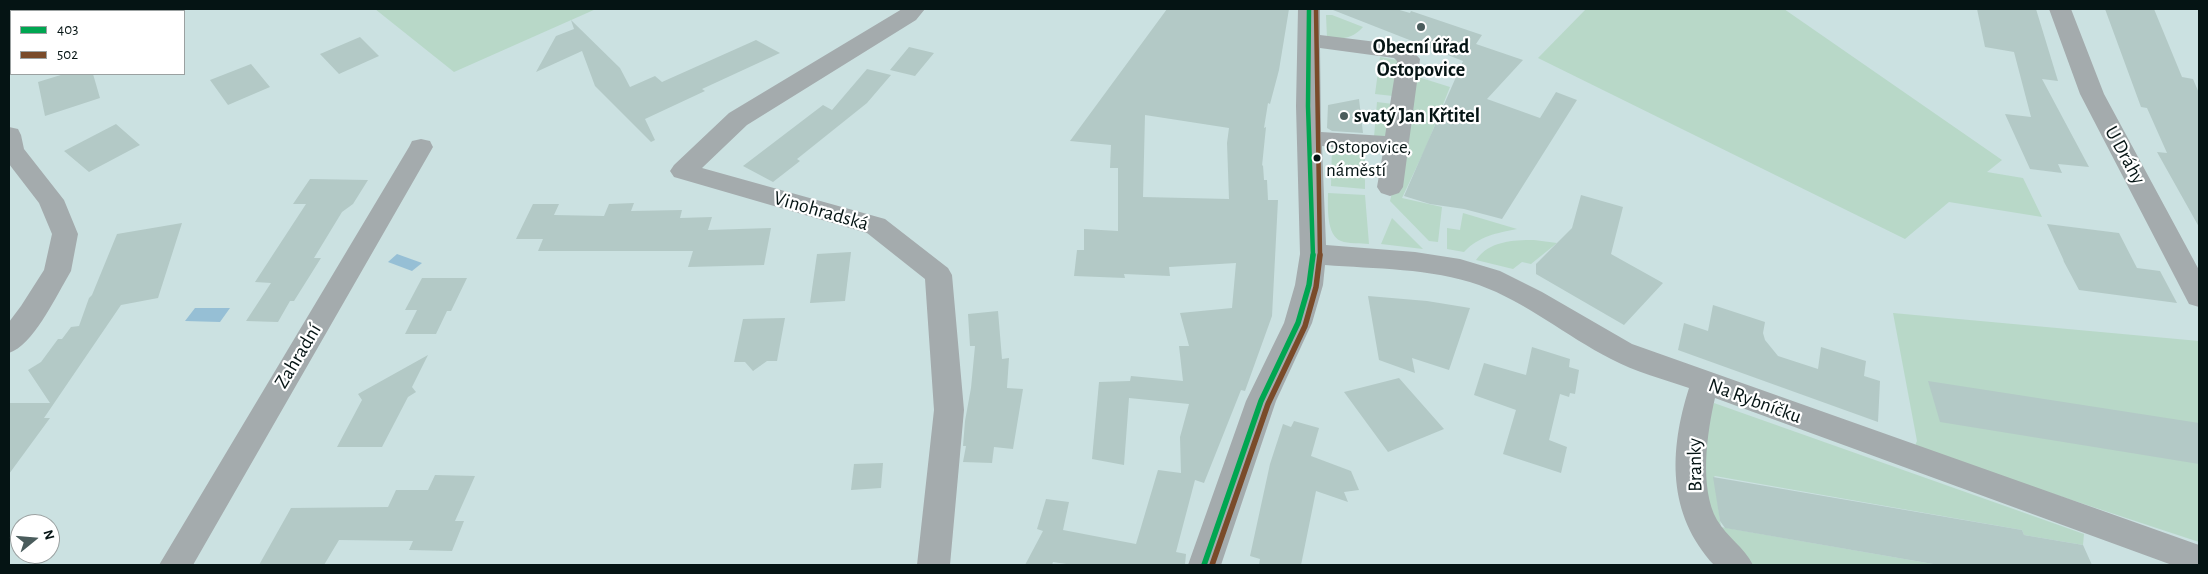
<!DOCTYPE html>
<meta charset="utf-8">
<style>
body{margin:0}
#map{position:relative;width:2208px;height:574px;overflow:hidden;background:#cbe1e1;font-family:"Alegreya Sans",sans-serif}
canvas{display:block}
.frame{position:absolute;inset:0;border:10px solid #051414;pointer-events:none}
.legend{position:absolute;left:10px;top:10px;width:175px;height:65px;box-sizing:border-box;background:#fff;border:1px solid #9ba1a1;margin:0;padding:6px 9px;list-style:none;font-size:15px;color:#051414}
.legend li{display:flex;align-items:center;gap:10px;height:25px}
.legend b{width:25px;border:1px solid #9ba1a1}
.north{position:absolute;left:10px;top:514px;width:50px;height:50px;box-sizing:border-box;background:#fff;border:1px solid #9ba1a1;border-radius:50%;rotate:73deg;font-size:14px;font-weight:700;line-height:20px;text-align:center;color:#051414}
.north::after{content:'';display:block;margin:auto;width:18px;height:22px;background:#4a5c5c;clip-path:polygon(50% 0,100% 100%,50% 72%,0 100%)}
</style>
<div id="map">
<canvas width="2208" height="574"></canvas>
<div class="frame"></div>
<ul class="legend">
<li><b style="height:6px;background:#00a651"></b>403</li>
<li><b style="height:6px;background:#7a4b2a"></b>502</li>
</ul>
<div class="north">N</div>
</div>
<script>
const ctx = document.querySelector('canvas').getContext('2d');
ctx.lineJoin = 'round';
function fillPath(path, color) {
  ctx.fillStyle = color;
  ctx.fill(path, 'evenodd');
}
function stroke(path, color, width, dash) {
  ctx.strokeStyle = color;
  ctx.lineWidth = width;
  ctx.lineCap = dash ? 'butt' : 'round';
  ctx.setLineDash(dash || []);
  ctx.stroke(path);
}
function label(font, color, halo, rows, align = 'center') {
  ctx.font = font + ' "Alegreya Sans",sans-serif';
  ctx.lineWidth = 4.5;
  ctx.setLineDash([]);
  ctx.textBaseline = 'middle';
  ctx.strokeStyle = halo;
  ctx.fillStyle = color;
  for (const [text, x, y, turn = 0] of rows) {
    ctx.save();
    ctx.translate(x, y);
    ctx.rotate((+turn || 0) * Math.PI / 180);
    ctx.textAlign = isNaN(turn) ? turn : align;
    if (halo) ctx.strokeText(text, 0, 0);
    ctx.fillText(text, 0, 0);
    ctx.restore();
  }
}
const green = new Path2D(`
 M375 9H596L454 72Z
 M1586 9H1784L2002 160 1987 172 2023 178 2042 217 1949 202 1905 239 1538 58Z
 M1326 15H1332L1363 27C1352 39 1343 39 1327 38Z
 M1380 57 1408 62 1402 97 1375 94Z
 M1415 76 1450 87 1426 147 1402 198 1442 207 1438 242 1429 241 1390 201 1405 140Z
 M1377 102 1401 105 1394 139 1374 137Z
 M1332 144 1365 146V189L1331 186Z
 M1328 193 1365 195 1369 244C1361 243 1348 244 1341 241 1326 235 1328 207 1328 193Z
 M1463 213 1517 229C1497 233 1479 236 1464 252L1447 249V228L1460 230Z
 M1392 218 1423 249 1381 244Z
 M1534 240 1557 243 1531 264 1522 262 1513 269 1476 260C1489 241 1513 240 1534 240Z
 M1893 313 2199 341V542L1914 448 1917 441Z
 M1714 403 2084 534 2083 545 2024 535 2022 530 1715 476 1714 477 1721 527 1939 565H1748L1726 543 1708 516 1700 468 1707 415Z`);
const water = new Path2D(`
 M397 254 422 263 412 271 388 262Z
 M195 308H230L220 322 185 321Z`);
const building = new Path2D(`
 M1167 9H1289L1279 70 1270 104 1268 103 1264 128 1266 127 1262 166 1263 165 1264 180H1267L1268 200H1278L1272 316 1245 391 1241 390 1204 483 1195 480 1176 552 1186 554 1185 565H1073L1053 562 1052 565H1025L1043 531 1037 529 1046 499 1069 502 1063 530 1136 544 1158 470 1181 473 1180 437 1189 404 1129 398 1124 465 1092 459 1099 382 1130 381 1131 376 1183 381 1179 346H1189L1180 313 1232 308 1236 263 1169 267 1170 276 1124 274 1125 278 1074 276 1077 250H1084V229L1118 231V168H1110L1111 145 1070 141ZM1145 115 1229 128 1227 143 1229 199 1143 197Z
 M1333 9H1396L1410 13 1411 11 1482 35 1476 44 1523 60 1487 99 1540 118 1556 92 1577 100 1502 219 1464 209 1430 204 1404 196 1463 61 1333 10Z
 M1977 9H2036L2058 81 2042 79 2089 167 2058 164 2062 173 2030 169 2005 114 2031 117 2014 52 1985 47Z
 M2105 9H2154L2182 77 2193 79 2199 93V227L2157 152 2167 153 2147 108 2141 107Z
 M571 20 620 68 630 87 655 76 662 82 756 40 780 53 702 89 705 91 645 119 655 140 651 142 595 86 582 51 536 72 556 36 574 29Z
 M360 37 379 56 339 74 320 54Z
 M909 47 934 53 915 76 890 70Z
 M251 64 270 87 228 105 210 80Z
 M867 69 891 75 867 103 797 159 800 161 773 182 743 166 823 105 832 110Z
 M64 74H93L100 98 45 116 38 82Z
 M1359 99 1363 133 1332 131 1327 128 1328 105Z
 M116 124 140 145 89 172 64 151Z
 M310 179 368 180 353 204 342 212 314 258H321L294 301H290L278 322 246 321 271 283 255 282 306 204H293Z
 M1581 195 1623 207 1611 254 1663 283 1624 325 1536 274V264L1572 228Z
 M634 203 631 211 682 210 680 218 712 217 708 230 771 228 764 265 688 267 693 251H538L543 239H516L533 204H559L554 215 604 216 609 204Z
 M182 223 158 298 121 305 44 418H50L9 474V403H50L28 370 41 362 58 339H62L71 327 79 326 89 298 92 295 117 234Z
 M2047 224 2119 233 2137 268 2160 271 2177 303 2079 290 2063 260 2064 261Z
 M851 252 845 301 810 303 817 254Z
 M422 278H467L451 311H447L436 334H405L417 310H405Z
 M1368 296 1427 301 1470 308 1449 370 1412 358 1415 373 1379 360Z
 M1713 305 1765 322 1763 333 1765 340 1778 356 1818 369 1821 347 1866 361 1864 376 1880 381 1878 422 1678 350 1684 323 1708 331Z
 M998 311 1002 359 1009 358 1007 388 1023 389 1013 449 994 447 992 463 963 462 966 446H963L965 421 971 388 975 346H970L968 314Z
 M785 318 777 361H767L753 371 745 362H734L743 319Z
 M1532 347 1570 359 1569 367 1579 370 1575 394 1570 393 1569 397 1560 394 1549 440 1567 447 1561 473 1503 454 1516 410 1474 395 1484 363 1526 375Z
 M428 355 412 387 416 392 408 397 382 447H337L362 400 358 394Z
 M1399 378 1444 429 1388 452 1344 392Z
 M1928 381 2199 423V464L1940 422Z
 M1294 421 1319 428 1311 456 1351 471 1359 490 1344 492 1348 502 1316 491 1301 565H1259L1260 559 1250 556 1270 464 1283 424 1291 427Z
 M883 463 881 488 851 490 854 464Z
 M435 475 475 476 455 521H464L452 551 409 550 413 541 339 540 324 565H259L291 508 388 507 396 490H428Z
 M1713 477 2022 530 2024 535 2083 545 2092 565H1939L1725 528 1720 521Z`);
const minor = new Path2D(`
 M902 9H925L916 20 747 125 702 168 885 219 948 268 952 275 964 410 950 565H917L934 410 925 279 867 233 674 177 670 171 674 165 729 113Z
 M1298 9H1320V35L1401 45 1409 47 1420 59 1403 187 1399 193 1390 196 1381 193 1377 187 1383 152 1322 146 1326 245 1415 252 1460 259 1500 271 1542 292 1632 344 2199 545V565H2172L1715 398C1707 432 1699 488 1717 520 1727 537 1744 547 1753 565H1714C1667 514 1669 451 1689 388 1663 379 1635 372 1611 359 1566 336 1526 302 1479 285 1431 268 1375 269 1325 265L1323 285 1312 323 1276 401 1221 565H1188L1246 401 1284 323 1295 285 1300 254 1296 106ZM1320 48 1394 58 1397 61 1385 136 1321 132Z
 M2049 9H2071L2104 94 2199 270V307L2189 304 2080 94Z
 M9 127 18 129 21 135 24 149 64 200 78 234 71 271 67 278C54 300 33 345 9 353V322L21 306 44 270 52 234 39 203 9 164Z
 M421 139 430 141 433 147 193 565H159L409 147 412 141Z`);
const bus1Far1 = new Path2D(`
 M1309 9 1308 106 1313 256`);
const bus1 = new Path2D(`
 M1204 565 1261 401 1298 323 1309 285 1313 255`);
const bus2Far1 = new Path2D(`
 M1316 9 1320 256`);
const bus2 = new Path2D(`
 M1212 565 1268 404 1305 326 1316 287 1320 255`);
const markers = [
 [1421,27,5,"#4a5c5c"],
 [1344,116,5,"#4a5c5c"],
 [1317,158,4.5,"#051414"]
];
const busNames = [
 ["Ostopovice,",1326,147],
 ["náměstí",1326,170]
];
const poiNames = [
 ["Obecní úřad",1421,47],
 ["Ostopovice",1421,70],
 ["svatý Jan Křtitel",1354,116,"left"]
];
const streetNames = [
 ["U Dráhy",2125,155,61],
 ["Vinohradská",821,211,16],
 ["Zahradní",298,356,-59],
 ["Na Rybníčku",1755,401,20],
 ["Branky",1695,465,-91]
];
fillPath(green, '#b8d8c8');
fillPath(water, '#96bfd5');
fillPath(building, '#b3c9c6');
fillPath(minor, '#a4abad');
stroke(bus1Far1, '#00a651', 4.5);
stroke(bus1, '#00a651', 5.5);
stroke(bus2Far1, '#7a4b2a', 4.5);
stroke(bus2, '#7a4b2a', 5.5);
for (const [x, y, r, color] of markers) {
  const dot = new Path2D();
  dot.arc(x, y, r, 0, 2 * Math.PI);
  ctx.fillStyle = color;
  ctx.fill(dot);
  stroke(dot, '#fff', 2);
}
label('19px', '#051414', '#fff', busNames, 'left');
label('bold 20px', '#051414', '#fff', poiNames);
label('20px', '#051414', '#fff', streetNames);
</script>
